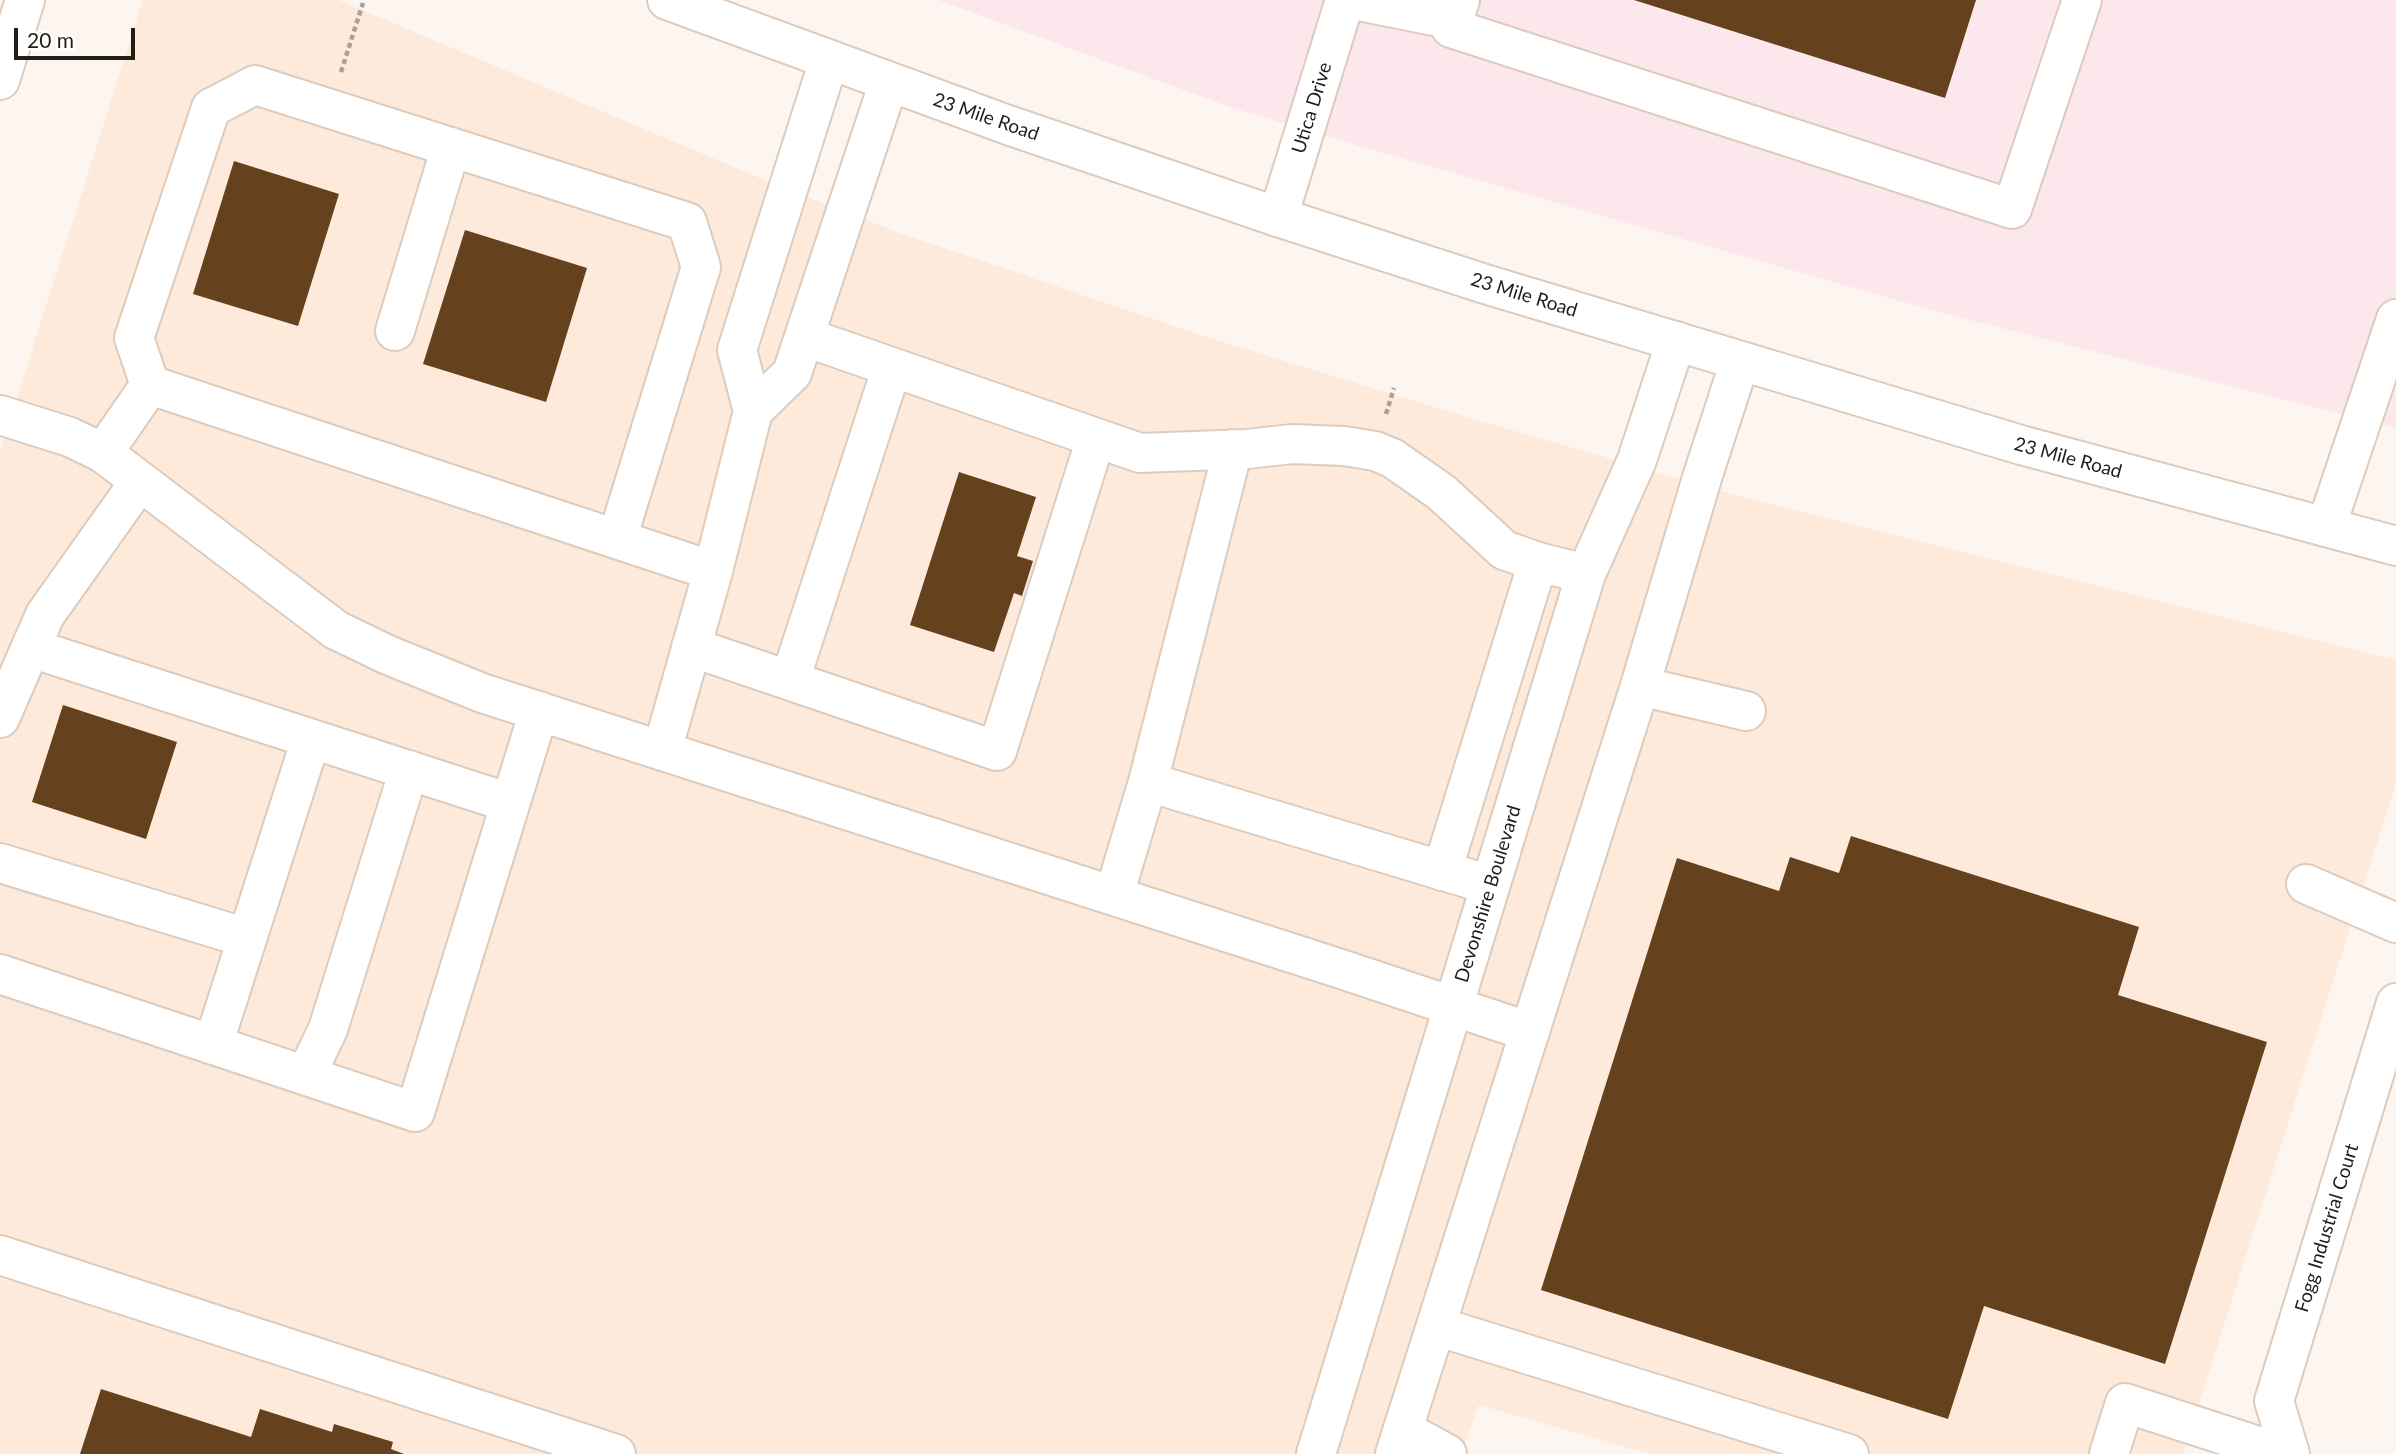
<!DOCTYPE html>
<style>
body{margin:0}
#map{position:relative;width:2396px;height:1454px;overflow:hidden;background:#fdf6f0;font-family:Lato,sans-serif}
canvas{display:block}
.scale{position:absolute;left:14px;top:28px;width:121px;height:32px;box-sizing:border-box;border:4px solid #231d18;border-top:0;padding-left:9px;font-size:21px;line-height:24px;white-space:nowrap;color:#231d18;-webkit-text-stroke:5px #fff;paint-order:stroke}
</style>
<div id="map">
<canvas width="2396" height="1454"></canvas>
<div class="scale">20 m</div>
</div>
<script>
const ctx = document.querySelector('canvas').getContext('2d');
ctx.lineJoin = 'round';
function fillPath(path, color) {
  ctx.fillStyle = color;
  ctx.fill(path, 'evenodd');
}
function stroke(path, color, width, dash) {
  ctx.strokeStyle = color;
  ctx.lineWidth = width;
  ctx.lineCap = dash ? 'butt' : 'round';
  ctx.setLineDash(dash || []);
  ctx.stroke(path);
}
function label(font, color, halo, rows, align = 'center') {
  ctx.font = font + ' Lato,sans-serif';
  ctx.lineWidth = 7;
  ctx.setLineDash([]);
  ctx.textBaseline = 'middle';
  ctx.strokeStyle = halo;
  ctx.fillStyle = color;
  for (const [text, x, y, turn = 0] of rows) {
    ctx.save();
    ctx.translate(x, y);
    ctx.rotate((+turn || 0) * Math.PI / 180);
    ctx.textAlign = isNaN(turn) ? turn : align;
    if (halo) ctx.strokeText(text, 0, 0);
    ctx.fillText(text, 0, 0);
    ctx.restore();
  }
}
const commercial = new Path2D(`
 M143 0H339L767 181 900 233 1206 337 1470 418 1739 496 2396 660V783L2183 1454H1650L1479 1405 1461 1454H0V451Z`);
const industrial = new Path2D(`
 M938 0H2396V428L1938 312 1369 149 1230 107Z`);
const building = new Path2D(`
 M1634 0H1976L1945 98Z
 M234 161 339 194 298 326 193 294Z
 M465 230 587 268 546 402 423 364Z
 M959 472 1036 497 1017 556 1033 561 1022 596 1014 593 994 652 910 625Z
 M63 705 177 742 146 839 32 802Z
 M1851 836 2139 927 2118 995 2267 1042 2165 1364 1984 1306 1948 1419 1541 1290 1677 858 1779 891 1790 857 1839 873Z
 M101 1389 251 1437 260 1409 332 1432 334 1424 393 1442 391 1449 404 1454H80Z`);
const path = new Path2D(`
 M341 72 363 3
 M1386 414 1394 388`);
const minor = new Path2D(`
 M1354 0 1454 20
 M1460 0 1451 28 2012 209 2082 0
 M0 80 25 0
 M1278 217 1345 0
 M395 331 451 147
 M805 337 1140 453 1247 449 1292 444 1344 446 1375 451 1392 458 1441 492 1504 550 1538 562 1586 574
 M753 411 792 373 889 82
 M0 415 70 437 103 453 336 630 388 655 482 693 1338 968 1530 1032
 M103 453 150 385
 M2326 527 2396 319
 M617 539 701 267 687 222 255 85 211 108 134 338 150 385 713 571
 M691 647 997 751 1096 438
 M31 648 510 803
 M790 680 892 367
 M1640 686 1746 711
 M0 718 45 615 140 481
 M662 751 713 571 753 411 737 350 829 60
 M1148 782 1233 449
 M0 863 247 938
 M1442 871 1538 562
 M2306 884 2396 923
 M1114 895 1148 782 1490 885
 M0 974 415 1112 539 711
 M213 1045 311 739
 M306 1075 328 1029 409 770
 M0 1255 616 1454
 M1436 1326 1849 1454
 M1403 1430 1447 1454
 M1316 1454 1586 574 1637 460 1676 341
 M1395 1454 1640 686 1702 478 1740 361
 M2109 1454 2125 1403 2283 1454
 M2290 1454 2274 1401 2396 1003`);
const major = new Path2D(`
 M667 0 1008 125 1278 217 1485 284 2021 445 2396 546`);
const streetNames = [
 ["Utica Drive",1312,108,-73],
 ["23 Mile Road",986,117,19],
 ["23 Mile Road",1524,295,17],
 ["23 Mile Road",2068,458,15],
 ["Devonshire Boulevard",1488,894,-73],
 ["Fogg Industrial Court",2327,1228,-73]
];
fillPath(commercial, '#fdeada');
fillPath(industrial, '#fce7ed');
fillPath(building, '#66411d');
stroke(minor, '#ddccbd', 42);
stroke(major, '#ddccbd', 42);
stroke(path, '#a7a19b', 4.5, [5, 3.5]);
stroke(minor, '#fff', 38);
stroke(major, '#fff', 38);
label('19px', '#231d18', '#fff', streetNames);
</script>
